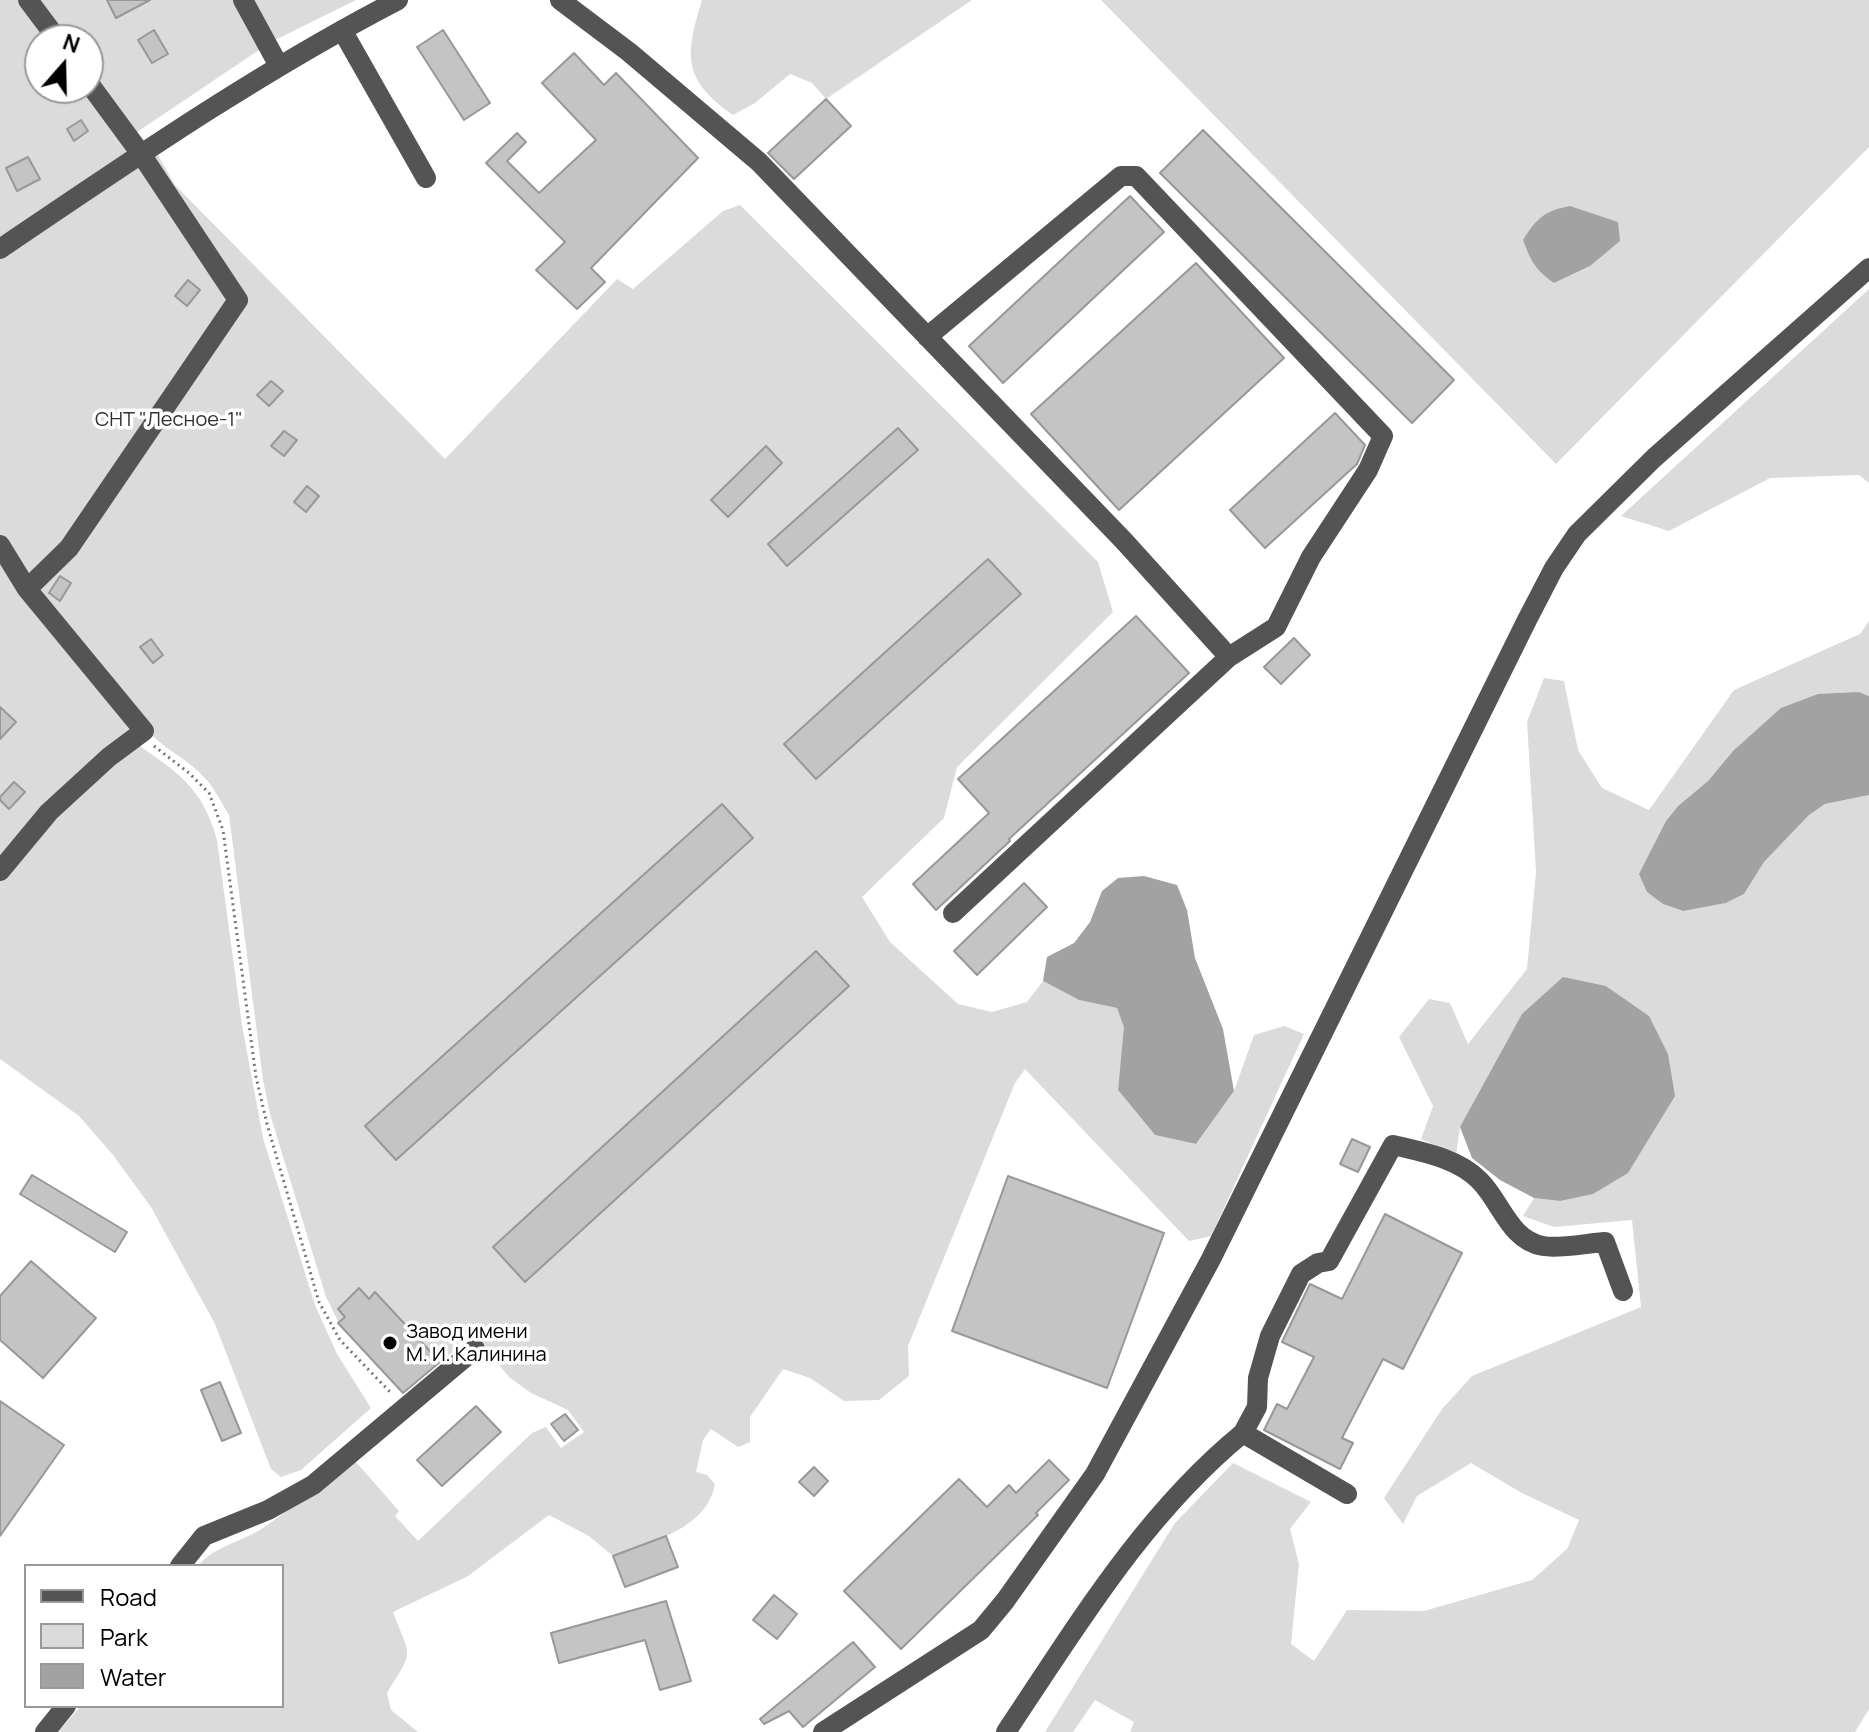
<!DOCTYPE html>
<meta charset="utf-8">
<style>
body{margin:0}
#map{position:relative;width:1869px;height:1732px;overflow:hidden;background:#fff;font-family:Manrope,sans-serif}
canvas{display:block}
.legend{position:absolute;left:24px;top:1564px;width:260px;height:144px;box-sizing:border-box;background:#fff;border:2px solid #999;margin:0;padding:10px 14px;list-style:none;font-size:24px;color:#000}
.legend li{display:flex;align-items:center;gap:16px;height:40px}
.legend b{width:40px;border:2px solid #999}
.north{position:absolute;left:24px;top:24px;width:80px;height:80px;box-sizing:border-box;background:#fff;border:2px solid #999;border-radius:50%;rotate:20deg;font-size:22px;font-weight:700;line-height:32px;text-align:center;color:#000}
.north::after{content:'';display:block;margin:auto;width:28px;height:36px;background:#000;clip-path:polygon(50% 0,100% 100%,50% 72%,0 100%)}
</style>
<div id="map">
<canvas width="1869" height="1732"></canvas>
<ul class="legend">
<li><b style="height:10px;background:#545454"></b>Road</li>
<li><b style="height:22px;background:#dbdbdb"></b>Park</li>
<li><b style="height:22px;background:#a2a2a2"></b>Water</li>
</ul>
<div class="north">N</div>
</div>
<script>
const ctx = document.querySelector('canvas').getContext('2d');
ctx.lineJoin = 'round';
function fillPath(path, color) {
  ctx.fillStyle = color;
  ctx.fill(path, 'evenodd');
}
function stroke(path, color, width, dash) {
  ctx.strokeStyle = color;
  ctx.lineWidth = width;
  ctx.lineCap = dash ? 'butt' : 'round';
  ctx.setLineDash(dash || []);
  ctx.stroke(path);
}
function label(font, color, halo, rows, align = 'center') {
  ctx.font = font + ' Manrope,sans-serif';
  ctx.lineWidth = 7;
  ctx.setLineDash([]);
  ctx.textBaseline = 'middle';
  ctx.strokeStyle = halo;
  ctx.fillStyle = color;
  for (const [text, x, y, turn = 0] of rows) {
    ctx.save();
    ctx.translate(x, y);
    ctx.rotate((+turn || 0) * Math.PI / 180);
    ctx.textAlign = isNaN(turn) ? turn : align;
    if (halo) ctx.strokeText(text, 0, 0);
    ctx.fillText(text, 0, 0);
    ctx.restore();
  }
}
const green = new Path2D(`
 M0 0H356L271 42 134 134 159 157 175 185 445 459 617 279 633 289 723 211 740 205 1098 562 1113 612 957 767 944 818 862 897 890 942 958 1004 992 1012 1027 1002 1043 981 1079 1000 1117 1008 1125 1027 1118 1090 1155 1135 1196 1144 1234 1091 1254 1035 1284 1026 1304 1034 1211 1236 1189 1241 1025 1069 1015 1083 908 1346 909 1376 879 1400 844 1401 810 1378 783 1369 750 1417V1442L738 1447 711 1429 703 1440 696 1472 707 1475 715 1484C707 1529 651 1542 613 1556L589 1536 549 1515 468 1576 393 1612C411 1660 415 1648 387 1693L391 1710 418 1732H58L81 1706H282V1566H198C214 1546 242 1542 263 1528 295 1507 322 1479 356 1462L399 1511 395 1516 418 1541 532 1433 546 1427 561 1448 584 1432 568 1410 531 1393 509 1377 473 1333 441 1362 376 1293 369 1299 359 1289 338 1308 345 1317 339 1323 326 1297 270 1114 263 1080 229 815C221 802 214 787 204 777 188 759 165 750 149 732L134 742C178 773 202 786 217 840L242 1025 263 1138 315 1305 337 1354 371 1408 301 1470 281 1477 271 1469 215 1324 151 1207 113 1155 79 1116 0 1059ZM40 40H88V88H40Z
 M702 0H972L826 99 812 83 790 74 755 103 733 115C682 79 685 56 702 0Z
 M1101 0H1869V147L1556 464ZM1523 240 1590 266 1554 283C1536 271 1530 260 1523 240Z
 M1869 289V483L1859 475 1770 478 1669 531 1621 516Z
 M1869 621V696L1859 692 1733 751 1708 781 1678 806 1666 821 1659 839 1663 904 1682 911 1726 903 1744 894 1764 862 1809 815 1825 804 1869 795V1709L1855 1732H1130L1134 1722 1095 1700 1073 1732H1045L1175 1523 1233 1463 1311 1502 1290 1529 1299 1564 1291 1644 1314 1661 1347 1610 1424 1611 1532 1580 1567 1549 1579 1520 1522 1493 1471 1463 1417 1496 1403 1524 1384 1498 1442 1409 1472 1376 1641 1307 1632 1220 1554 1227 1523 1216 1534 1198 1560 1201 1668 1054 1648 1016 1606 986 1460 1127 1456 1155 1421 1139 1433 1106 1399 1037 1429 999 1450 1003 1468 1044 1527 969 1536 872 1527 722 1544 678 1564 681 1578 750 1602 788 1649 810 1734 690 1860 634Z`);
const water = new Path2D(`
 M1570 206 1618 222 1620 241 1590 266 1554 283C1536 271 1530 260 1523 240 1537 218 1544 211 1570 206Z
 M1859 692 1869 696V795L1825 804 1809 815 1764 862 1744 894 1726 903 1683 911 1663 904 1647 892 1639 874 1666 821 1678 806 1708 781 1733 751 1781 708 1818 694Z
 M1144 876 1177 885 1187 910 1195 958 1223 1029 1234 1091 1196 1144 1155 1135 1118 1090 1124 1027 1117 1008 1079 1000 1043 981 1047 957 1074 943 1090 922 1102 891 1118 878Z
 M1563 977 1606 986 1649 1016 1668 1054 1675 1096 1628 1173 1593 1194 1560 1201 1534 1198 1500 1180 1472 1158 1460 1127 1522 1014Z`);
const building = new Path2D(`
 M107 0H150L116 18Z
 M154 30 168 54 152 63 138 40Z
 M443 30 490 103 464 120 417 47Z
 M574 53 604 85 616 73 698 158 591 268 605 282 577 309 536 270 565 242 486 163 517 133 526 142 507 161 539 193 596 140 542 83Z
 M826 99 851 126 794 179 768 153Z
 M81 120 88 131 74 141 67 129Z
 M1203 130 1454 380 1412 423 1160 173Z
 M28 157 40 179 17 191 6 168Z
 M1130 196 1164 232 1003 383 969 346Z
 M1196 263 1284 358 1119 510 1031 414Z
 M188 280 200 290 187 306 175 296Z
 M271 381 283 391 269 406 257 395Z
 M1335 413 1365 445 1357 464 1265 548 1230 510Z
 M898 428 918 450 787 566 768 544Z
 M284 431 297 440 284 456 271 446Z
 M766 446 782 463 728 517 711 500Z
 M307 486 319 496 306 512 294 502Z
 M988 559 1021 594 816 779 784 744Z
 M60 576 71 583 60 601 49 593Z
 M1136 616 1189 673 1009 839 1010 841 936 910 913 884 989 813 958 779Z
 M1294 638 1310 655 1281 684 1264 667Z
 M151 639 163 655 153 663 140 647Z
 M0 707 16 722 0 739Z
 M14 782 25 792 9 809 0 800V797Z
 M722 804 753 838 396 1160 365 1126Z
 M1024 883 1047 907 977 975 954 951Z
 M816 951 849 986 525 1282 493 1247Z
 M1352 1139 1370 1147 1358 1172 1340 1164Z
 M32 1175 127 1232 115 1252 20 1194Z
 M1008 1176 1164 1233 1107 1388 952 1331Z
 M1385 1214 1462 1253 1403 1369 1383 1359 1342 1438 1353 1443 1340 1469 1264 1430 1277 1404 1287 1409 1314 1357 1282 1342 1310 1284 1342 1299Z
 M31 1261 96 1318 43 1378 0 1340V1296Z
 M359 1288 369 1299 375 1292 440 1362 403 1393 338 1323 345 1317 338 1309Z
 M220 1382 241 1433 222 1441 201 1390Z
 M0 1401 64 1445 0 1536Z
 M476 1406 501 1432 442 1486 417 1460Z
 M565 1414 578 1430 564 1441 551 1424Z
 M1049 1460 1069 1480 1036 1513 1038 1515 901 1649 844 1591 959 1479 987 1507 1009 1485 1016 1493Z
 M814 1467 828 1481 814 1496 799 1482Z
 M666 1536 678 1567 625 1587 613 1556Z
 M774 1595 797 1614 777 1639 753 1620Z
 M666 1601 691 1681 660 1690 645 1640 559 1663 551 1633Z
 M853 1642 875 1667 803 1727 789 1711 764 1724 760 1719Z`);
const path = new Path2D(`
 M154 746 189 773 209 793 223 830 256 1077 267 1124 319 1302 340 1340 391 1393`);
const minor = new Path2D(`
 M28 0 58 40
 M243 0 279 66
 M560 0 629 52 759 162 1124 541 1229 657
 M342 30 426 178
 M0 249C130 161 259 72 398 0
 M927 337 1121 176H1136L1383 436 1368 470 1311 557 1276 627 1229 657 953 913
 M0 545 27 589 144 731 109 757 49 812 0 871
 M27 589 69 548 238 300 141 154 88 82
 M1243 1433 1257 1407 1258 1378 1270 1336 1301 1274 1318 1263 1329 1261 1393 1145C1422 1152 1457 1158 1479 1180 1501 1201 1509 1240 1543 1246 1559 1249 1588 1243 1605 1242L1623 1291
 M180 1566 204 1536 268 1510 313 1485 475 1349
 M45 1732 66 1706
 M823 1732 981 1630 1005 1601 1095 1474 1211 1259 1527 620 1554 568 1577 534 1654 458 1869 268
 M1006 1732C1077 1626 1143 1515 1243 1433L1347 1494`);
const markers = [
 [390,1343,8,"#000"]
];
const parkNames = [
 ["СНТ \"Лесное-1\"",169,420]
];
const poiNames = [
 ["Завод имени",406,1332],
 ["М. И. Калинина",406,1355]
];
fillPath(green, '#dbdbdb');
fillPath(water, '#a2a2a2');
fillPath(building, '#c4c4c4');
stroke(building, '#989898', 2);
stroke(path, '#767676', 3, [2, 4]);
stroke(minor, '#545454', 20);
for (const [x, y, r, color] of markers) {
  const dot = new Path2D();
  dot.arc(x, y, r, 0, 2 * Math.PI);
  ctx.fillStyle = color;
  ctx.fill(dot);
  stroke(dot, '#fff', 3);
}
label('20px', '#323232', '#fff', parkNames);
label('20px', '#000', '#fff', poiNames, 'left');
</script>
